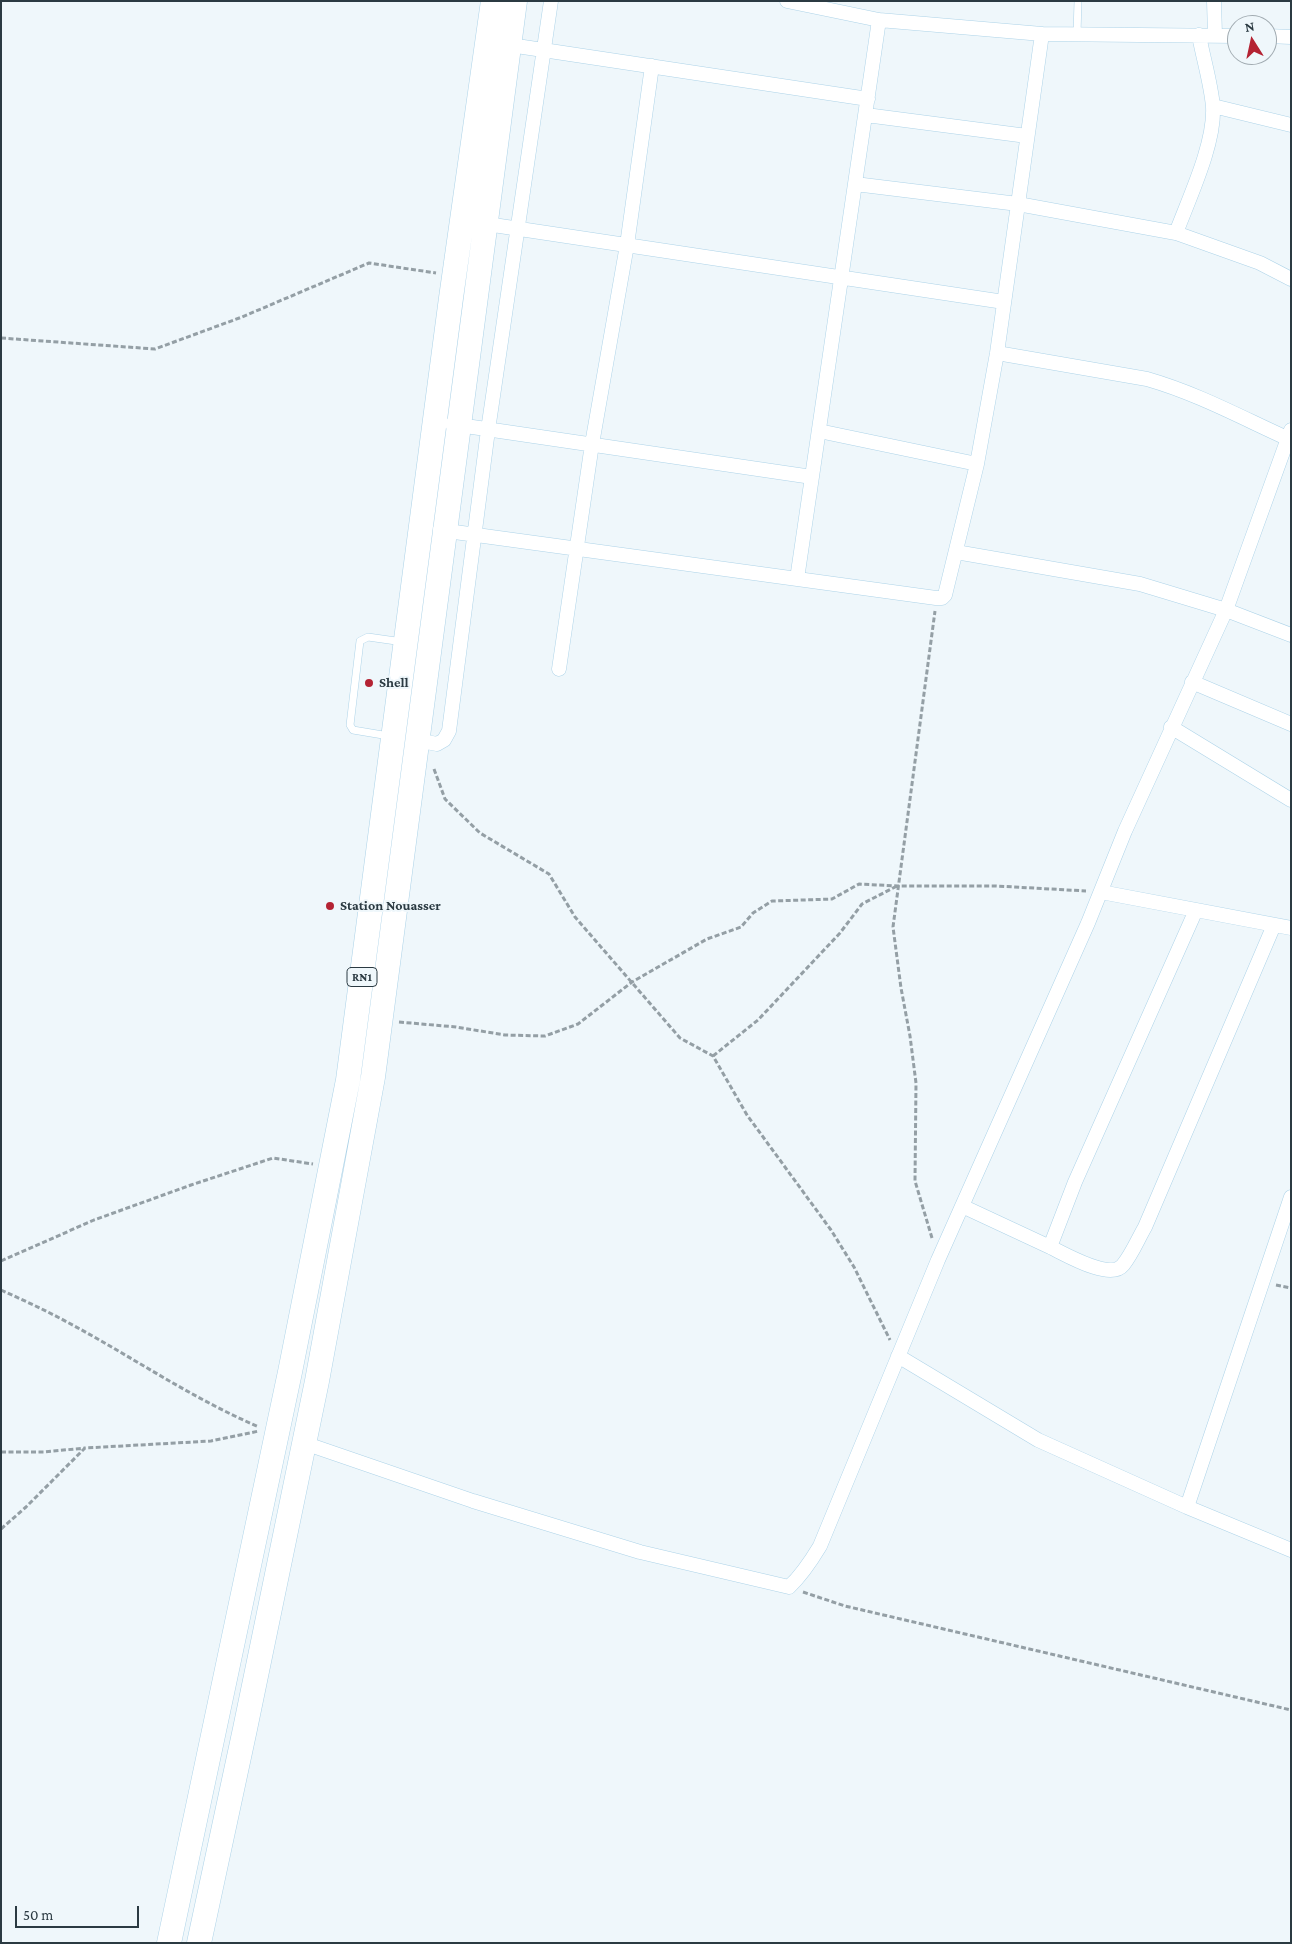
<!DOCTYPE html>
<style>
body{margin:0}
#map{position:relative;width:1292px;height:1944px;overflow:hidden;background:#eff7fb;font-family:"Crimson Pro",serif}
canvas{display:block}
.frame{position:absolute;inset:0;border:2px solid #2b3a42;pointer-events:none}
.north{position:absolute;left:1227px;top:15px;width:50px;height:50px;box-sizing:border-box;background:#eff7fb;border:1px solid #a1abb1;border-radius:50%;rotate:350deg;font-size:14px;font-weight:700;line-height:20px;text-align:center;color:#2b3a42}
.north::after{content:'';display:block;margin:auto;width:18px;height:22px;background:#b42333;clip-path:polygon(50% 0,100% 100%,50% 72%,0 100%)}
.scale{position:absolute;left:15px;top:1906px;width:124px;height:22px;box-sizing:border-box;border:2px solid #2b3a42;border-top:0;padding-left:6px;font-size:15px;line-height:18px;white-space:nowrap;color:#2b3a42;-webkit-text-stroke:4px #eff7fb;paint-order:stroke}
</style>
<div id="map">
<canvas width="1292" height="1944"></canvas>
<div class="frame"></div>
<div class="north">N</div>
<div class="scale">50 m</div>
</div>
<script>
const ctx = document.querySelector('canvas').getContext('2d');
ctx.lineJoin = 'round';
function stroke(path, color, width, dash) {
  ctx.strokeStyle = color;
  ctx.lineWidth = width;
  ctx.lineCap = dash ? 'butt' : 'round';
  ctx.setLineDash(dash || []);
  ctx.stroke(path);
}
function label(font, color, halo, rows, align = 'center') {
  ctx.font = font + ' "Crimson Pro",serif';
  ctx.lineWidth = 4;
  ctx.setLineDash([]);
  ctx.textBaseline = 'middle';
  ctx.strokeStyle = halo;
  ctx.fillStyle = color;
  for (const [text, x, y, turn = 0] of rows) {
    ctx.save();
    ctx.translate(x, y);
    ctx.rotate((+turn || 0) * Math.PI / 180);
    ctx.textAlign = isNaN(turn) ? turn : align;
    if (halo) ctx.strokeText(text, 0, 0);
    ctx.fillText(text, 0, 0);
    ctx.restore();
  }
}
const path = new Path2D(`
 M1 338 155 349 242 317 369 263 436 273
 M434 769 445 799 480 833 549 874 575 917 680 1038 713 1056 747 1115 831 1230 854 1267 890 1340
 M399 1022 456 1027 505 1035 545 1036 578 1024 632 982 707 939 741 927 753 913 772 901 832 899 859 884 898 886H996L1086 891
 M713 1056 758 1020 840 933 862 904 897 886
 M932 1238 915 1181 916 1083 910 1036 901 988 893 927 935 611
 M1 1261 94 1220 191 1185 273 1158 313 1164
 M1276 1285 1291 1288
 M1 1290C23 1300 45 1310 67 1322 131 1356 191 1398 259 1427
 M1 1452H44L85 1448
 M1 1529 26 1507 85 1448 211 1441 259 1431
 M803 1592 845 1606 1291 1710`);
const lane = new Path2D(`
 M1077 34 1078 1
 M389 736 353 730 350 725 360 641 368 637 403 642`);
const street = new Path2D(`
 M787 1 879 20 1042 34 1237 36
 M1214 1 1215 35
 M1267 36 1291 37
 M510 45 868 99
 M1213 106 1291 125
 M866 115 1027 136
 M855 184 1018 204 1176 233 1260 263 1291 279
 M480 223 1004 302
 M1176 233C1189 198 1215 144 1213 107 1211 83 1203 58 1199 35
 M997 353 1147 379C1199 394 1242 418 1291 440
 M452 424 812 477
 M819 431 977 464
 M440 530 936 598H942L945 595 977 464 997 353 1042 34
 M956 552 1140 584 1226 610 1291 635
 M797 579 879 20
 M559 669 592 444 627 245 652 66
 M1192 682 1291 724
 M1171 727 1291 800
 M416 740 437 744 444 740 449 731 488 430 551 1
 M1101 892 1291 928
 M1196 910 1075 1182 1050 1247C1065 1254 1110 1281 1123 1265 1132 1254 1138 1239 1145 1227L1274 925
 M962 1206 1050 1247
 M898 1356 1038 1440 1187 1507 1291 1550
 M304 1443 473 1501 640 1552 789 1587C802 1575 811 1561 820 1546L938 1260 1088 923 1125 831 1226 610 1291 430
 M1187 1507 1291 1197`);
const highway = new Path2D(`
 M169 1943 290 1372 348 1080 451 298 493 1
 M199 1943 245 1729 317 1381 373 1077 515 1`);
const markers = [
 [369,683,5,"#b42333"],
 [330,906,5,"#b42333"]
];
const shields = [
 [362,977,30]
];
const shieldNames = [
 ["RN1",362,977]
];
const poiNames = [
 ["Shell",379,683],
 ["Station Nouasser",340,906]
];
stroke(lane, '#add3e8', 8);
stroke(street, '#add3e8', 15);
stroke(highway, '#add3e8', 25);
stroke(path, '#949fa5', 3, [5, 2.5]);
stroke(lane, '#fff', 7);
stroke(street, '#fff', 14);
stroke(highway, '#fff', 24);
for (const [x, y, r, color] of markers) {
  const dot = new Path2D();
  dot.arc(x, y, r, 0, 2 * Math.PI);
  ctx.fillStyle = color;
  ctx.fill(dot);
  stroke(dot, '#eff7fb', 2);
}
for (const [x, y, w] of shields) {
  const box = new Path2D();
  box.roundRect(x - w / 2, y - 9.5, w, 19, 4);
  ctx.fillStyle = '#eff7fb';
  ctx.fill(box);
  stroke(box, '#2b3a42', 1);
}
label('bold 12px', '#2b3a42', null, shieldNames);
label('bold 14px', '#2b3a42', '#eff7fb', poiNames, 'left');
</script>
